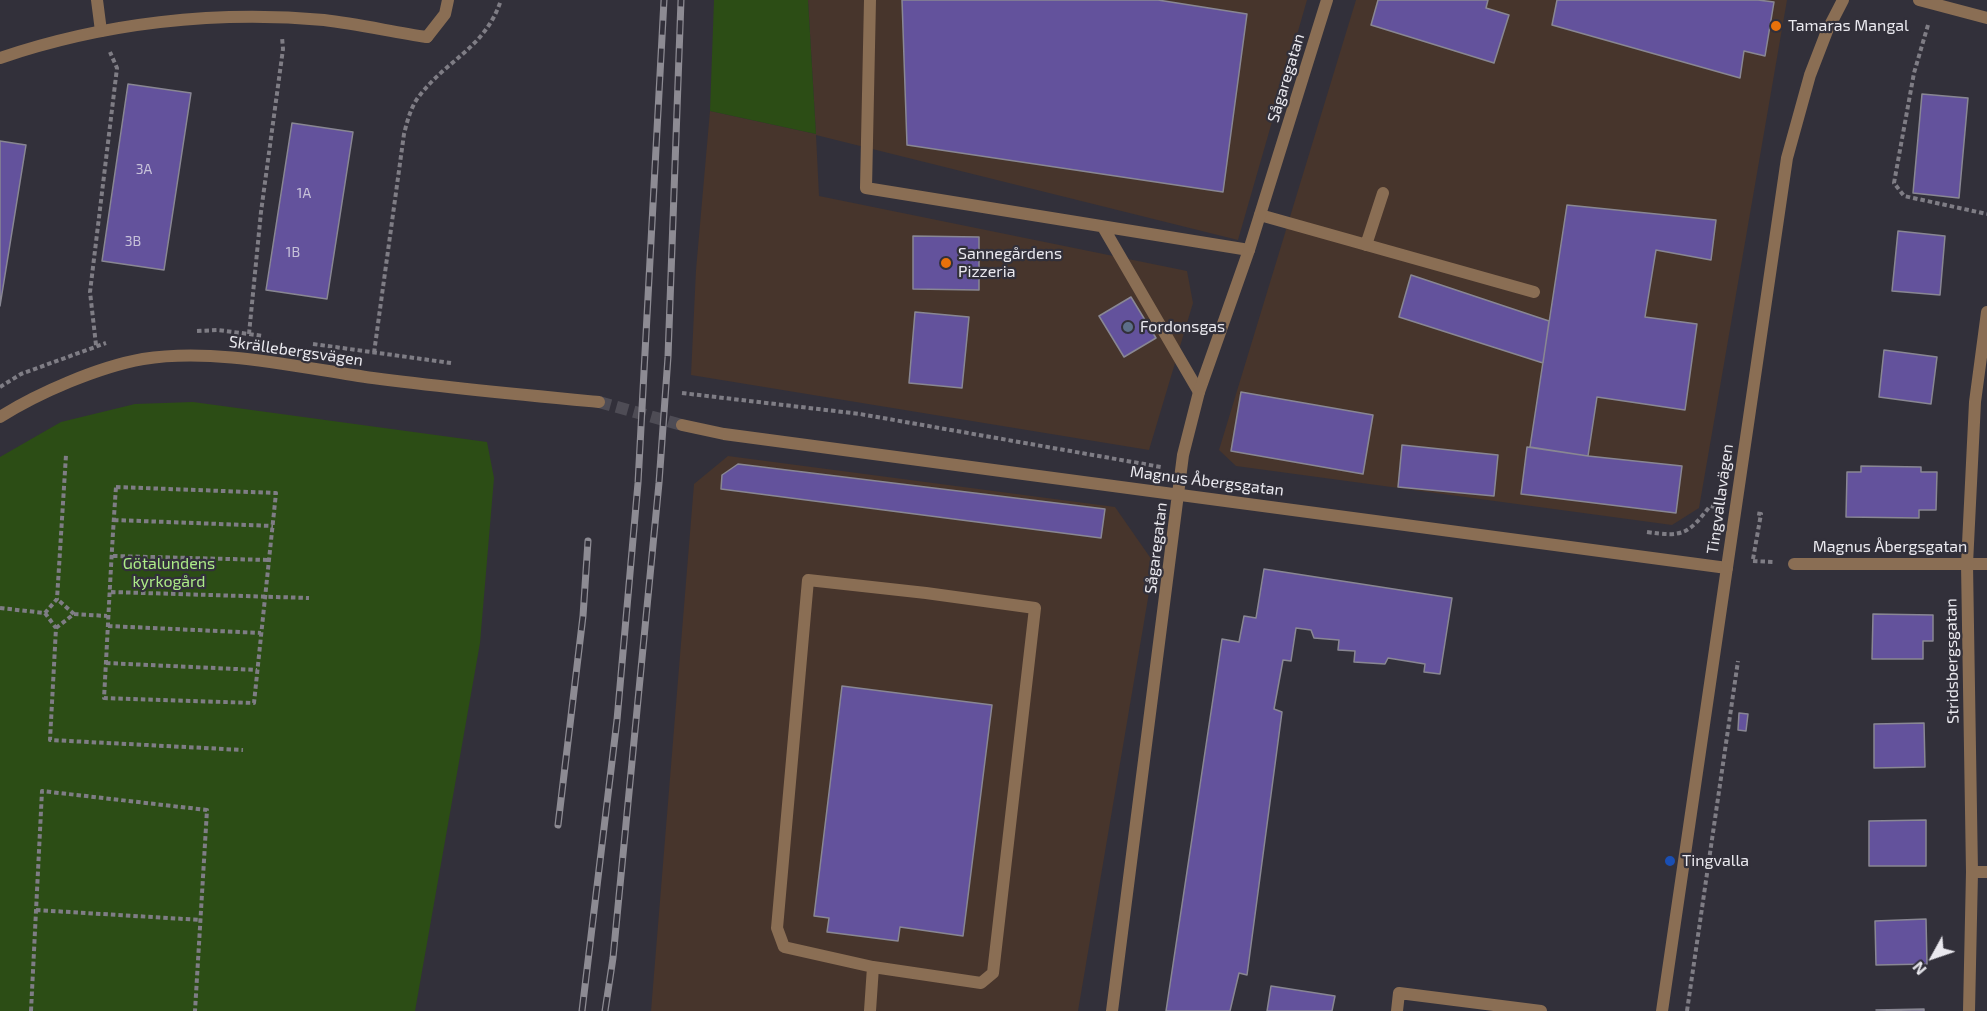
<!DOCTYPE html>
<meta charset="utf-8">
<style>
body{margin:0}
#map{position:relative;width:1987px;height:1011px;overflow:hidden;background:#32303a;font-family:"Exo 2",sans-serif}
canvas{display:block}
.north{position:absolute;left:1903px;top:927px;width:60px;height:60px;-webkit-text-stroke:4px #32303a;paint-order:stroke;rotate:230deg;font-size:16px;font-weight:700;line-height:24px;text-align:center;color:#eae9ef}
.north::after{content:'';display:block;margin:auto;width:21px;height:27px;background:#eae9ef;clip-path:polygon(50% 0,100% 100%,50% 72%,0 100%)}
</style>
<div id="map">
<canvas width="1987" height="1011"></canvas>
<div class="north">N</div>
</div>
<script>
const ctx = document.querySelector('canvas').getContext('2d');
ctx.lineJoin = 'round';
function fillPath(path, color) {
  ctx.fillStyle = color;
  ctx.fill(path, 'evenodd');
}
function stroke(path, color, width, dash) {
  ctx.strokeStyle = color;
  ctx.lineWidth = width;
  ctx.lineCap = dash ? 'butt' : 'round';
  ctx.setLineDash(dash || []);
  ctx.stroke(path);
}
function label(font, color, halo, rows, align = 'center') {
  ctx.font = font + ' "Exo 2",sans-serif';
  ctx.lineWidth = 4.5;
  ctx.setLineDash([]);
  ctx.textBaseline = 'middle';
  ctx.strokeStyle = halo;
  ctx.fillStyle = color;
  for (const [text, x, y, turn = 0] of rows) {
    ctx.save();
    ctx.translate(x, y);
    ctx.rotate((+turn || 0) * Math.PI / 180);
    ctx.textAlign = isNaN(turn) ? turn : align;
    if (halo) ctx.strokeText(text, 0, 0);
    ctx.fillText(text, 0, 0);
    ctx.restore();
  }
}
const industrial = new Path2D(`
 M808 0H1307L1238 240 816 135 819 196 1187 271 1193 303 1149 450 691 375 696 270 710 111 816 134Z
 M1356 0H1787L1699 508 1672 525 1236 466 1219 450Z
 M728 456 1115 507 1154 563 1078 1011H651L694 484Z`);
const green = new Path2D(`
 M714 0H808L816 134 710 111Z
 M193 402 487 442 494 478 480 643 415 1011H0V457L61 422 135 404Z`);
const building = new Path2D(`
 M902 0H1158L1247 14 1223 192 907 145Z
 M1378 0H1488L1486 8 1509 15 1494 63 1371 25Z
 M1557 0H1758L1774 2 1765 56 1744 51 1740 78 1552 25Z
 M128 84 191 93 164 270 102 261Z
 M1922 94 1968 98 1959 198 1913 193Z
 M292 123 353 132 327 299 266 290Z
 M0 141 26 145 0 306Z
 M1567 205 1716 220 1711 260 1656 250 1645 317 1697 324 1685 410 1597 397 1588 456 1530 447Z
 M1898 231 1945 236 1940 295 1892 291Z
 M913 236 979 237V290L913 289Z
 M1411 275 1549 321 1543 363 1399 317Z
 M1131 297 1156 338 1124 357 1099 316Z
 M915 312 969 317 962 388 909 383Z
 M1884 350 1937 357 1931 404 1879 397Z
 M1241 392 1373 415 1363 474 1231 451Z
 M1402 445 1498 455 1494 496 1398 487Z
 M1527 447 1588 456 1682 466 1676 513 1521 494Z
 M738 464 1105 509 1101 538 721 489 722 475Z
 M1861 466 1921 467V472H1937L1936 510H1919V518L1846 517 1847 472H1861Z
 M1264 569 1452 598 1440 674 1424 672 1425 664 1388 658 1385 664 1354 662 1355 651 1338 650 1339 640 1314 638 1311 630 1296 628 1291 661 1283 660 1274 709 1282 712 1247 975 1239 973 1230 1011H1166L1222 639 1239 642 1244 616 1256 618Z
 M1873 614 1933 615V641H1923V659H1872Z
 M842 686 992 705 963 936 900 927 898 941 827 932 829 918 814 916Z
 M1739 713 1748 714 1746 731 1738 730Z
 M1924 723 1925 767 1874 768V724Z
 M1926 820V866H1869V821Z
 M1926 919 1927 964 1876 965 1875 921Z
 M1271 986 1335 996 1332 1011H1267Z
 M1924 1009V1011L1876 1010Z`);
const minorTunnel = new Path2D(`
 M599 402 682 425`);
const path = new Path2D(`
 M1928 25 1914 73 1894 183 1904 196 1987 214
 M197 331 218 330 264 336
 M249 334 261 212 283 49 282 37
 M313 344 451 363
 M96 345 90 292 117 68 110 52
 M374 353 404 134C407 122 410 110 417 99 445 60 485 49 501 0
 M0 387 21 374 106 343
 M682 393 860 414 1161 467
 M116 487 276 493 254 703 104 698C108 628 111 557 116 487Z
 M114 520 273 526
 M1647 532C1682 537 1688 535 1710 506L1715 507
 M113 556 268 560
 M1753 559 1761 514 1755 513
 M1753 561 1773 562
 M111 592 309 598
 M0 608 45 613 57 599 66 455
 M45 613 56 628 50 740 243 750
 M74 614 107 616
 M108 626 261 633
 M56 628 74 614 57 599
 M106 663 257 670
 M36 910 201 920
 M31 1011 42 791 207 810 195 1011
 M1687 1011 1738 661`);
const service = new Path2D(`
 M97 0 101 31
 M870 0 866 188 1249 250
 M427 37 445 14 448 0
 M1260 215 1534 292
 M1103 227 1199 392
 M1366 245 1383 193
 M870 1011 873 967 784 947 777 928 808 580 926 593 1035 608 993 973 981 983 873 967
 M1397 1011 1399 993 1541 1011`);
const minor = new Path2D(`
 M1919 0 1987 18
 M0 58C103 23 215 10 324 20 358 24 393 32 427 37
 M0 417C38 393 98 367 143 359 215 347 301 368 373 378 448 388 524 395 599 402
 M682 425 724 434 1727 568
 M1794 564H1987
 M1972 872H1987
 M1112 1011 1183 455 1199 392 1249 250 1327 0
 M1969 1011 1972 872 1967 564 1975 402 1987 312`);
const tertiary = new Path2D(`
 M1662 1011 1787 158 1810 75 1827 31 1843 0`);
const rail = new Path2D(`
 M558 825 583 616 588 541
 M582 1011 617 720 638 483 664 0
 M605 1011 613 958 659 483 668 357 681 0`);
const markers = [
 [1776,26,6,"#e8710a"],
 [946,263,6,"#e8710a"],
 [1128,327,6,"#5c6f8a"],
 [1670,861,6,"#1a4fb4"]
];
const numberNames = [
 ["3A",144,169],
 ["1A",304,193],
 ["3B",133,241],
 ["1B",293,252]
];
const poiNames = [
 ["Tamaras Mangal",1788,26],
 ["Sannegårdens",958,254],
 ["Pizzeria",958,272],
 ["Fordonsgas",1140,327],
 ["Tingvalla",1682,861]
];
const streetNames = [
 ["Sågaregatan",1286,78,-73],
 ["Skrällebergsvägen",296,351,8],
 ["Magnus Åbergsgatan",1207,481,7],
 ["Tingvallavägen",1720,499,-82],
 ["Magnus Åbergsgatan",1890,547],
 ["Sågaregatan",1156,548,-83],
 ["Stridsbergsgatan",1952,661,-91]
];
const parkNames = [
 ["Götalundens",169,564],
 ["kyrkogård",169,582]
];
fillPath(industrial, '#47352c');
fillPath(green, '#2c4d15');
fillPath(building, '#63529c');
stroke(building, '#898793', 1.5);
stroke(minorTunnel, '#4e4c55', 12, [12, 6]);
stroke(path, '#7f7d85', 4, [4.5, 3]);
stroke(service, '#8a6e54', 12);
stroke(minor, '#8a6e54', 12);
stroke(tertiary, '#8a6e54', 12);
stroke(rail, '#8d8b93', 7);
stroke(rail, '#32303a', 4.5, [14]);
for (const [x, y, r, color] of markers) {
  const dot = new Path2D();
  dot.arc(x, y, r, 0, 2 * Math.PI);
  ctx.fillStyle = color;
  ctx.fill(dot);
  stroke(dot, '#32303a', 2);
}
label('14px', '#c8c3da', null, numberNames);
label('16px', '#eae9ef', '#32303a', poiNames, 'left');
label('16px', '#eae9ef', '#32303a', streetNames);
label('16px', '#aceb87', '#32303a', parkNames);
</script>
